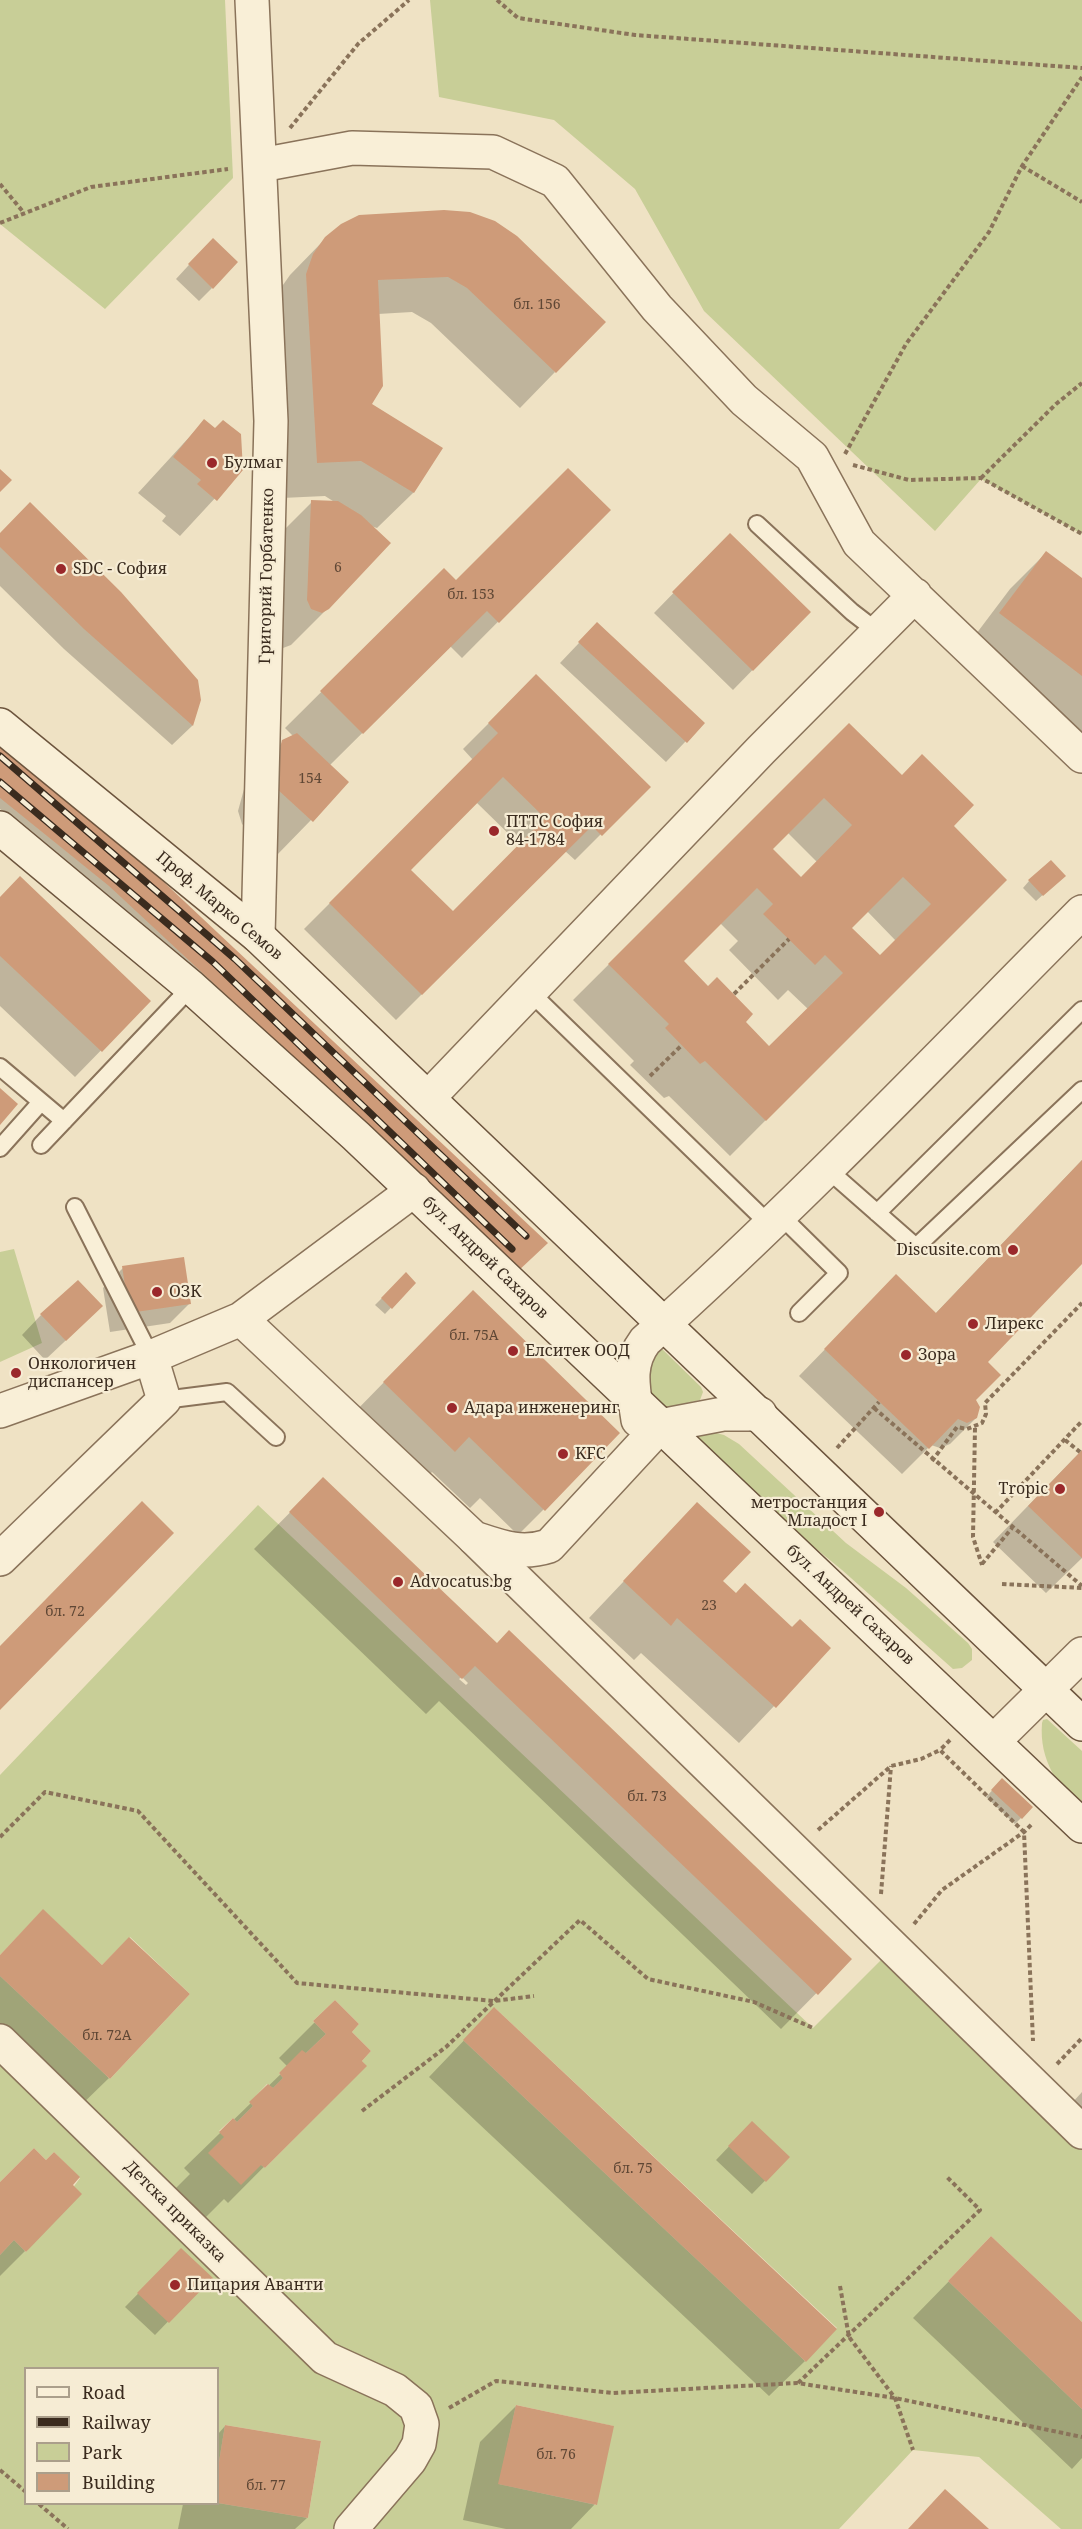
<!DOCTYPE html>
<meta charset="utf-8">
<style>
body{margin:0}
#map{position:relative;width:1082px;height:2529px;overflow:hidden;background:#efe2c4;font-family:"Noto Serif",serif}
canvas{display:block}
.legend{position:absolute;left:24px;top:2367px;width:195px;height:138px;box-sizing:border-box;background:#f6ecd4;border:2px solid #ab9f8b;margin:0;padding:8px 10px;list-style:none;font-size:18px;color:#3a2b1e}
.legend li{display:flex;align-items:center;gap:12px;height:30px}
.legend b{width:30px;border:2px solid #ab9f8b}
</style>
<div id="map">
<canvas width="1082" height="2529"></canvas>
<ul class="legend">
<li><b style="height:8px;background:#f9efd7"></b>Road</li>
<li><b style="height:8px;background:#3a2b1e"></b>Railway</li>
<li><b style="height:16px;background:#c8ce97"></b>Park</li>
<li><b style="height:16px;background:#ce9b79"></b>Building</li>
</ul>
</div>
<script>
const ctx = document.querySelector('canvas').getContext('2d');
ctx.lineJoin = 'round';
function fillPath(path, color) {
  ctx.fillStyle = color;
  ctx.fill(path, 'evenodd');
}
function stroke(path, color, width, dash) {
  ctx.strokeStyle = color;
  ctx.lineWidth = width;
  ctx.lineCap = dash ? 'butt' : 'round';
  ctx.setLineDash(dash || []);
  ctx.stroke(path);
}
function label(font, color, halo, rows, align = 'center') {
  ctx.font = font + ' "Noto Serif",serif';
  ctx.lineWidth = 4.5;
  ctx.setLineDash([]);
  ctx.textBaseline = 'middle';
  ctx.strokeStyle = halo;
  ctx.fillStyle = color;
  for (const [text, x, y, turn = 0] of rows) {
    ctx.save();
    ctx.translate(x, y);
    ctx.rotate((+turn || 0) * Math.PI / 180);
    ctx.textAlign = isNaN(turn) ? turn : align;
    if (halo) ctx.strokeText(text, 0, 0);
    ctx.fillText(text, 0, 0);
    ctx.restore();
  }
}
const green = new Path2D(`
 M0 0H225L233 178 105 309 0 224Z
 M430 0H1082V534L981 479 935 531 704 311 635 189 554 120 439 97Z
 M14 1249 42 1343 0 1362V1252Z
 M659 1346 701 1387 703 1392 700 1400 660 1409 643 1390V1381Z
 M708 1431 724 1435 739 1444 846 1543 906 1588 968 1643 972 1649V1660L962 1668 953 1669 842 1570 753 1497 690 1433Z
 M258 1505 813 2028 894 1947 1082 2132V2322L991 2236 948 2281 1082 2409V2529H1061L979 2457 913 2450 839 2529H0V2255L14 2240 26 2252 80 2178 54 2152 46 2160 34 2148 0 2182V1976L110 2079 190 1994 130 1937 102 1965 43 1910 0 1955V1775ZM335 2000 359 2024 352 2032 371 2051 362 2061 366 2066 265 2168 219 2131 233 2118 237 2122 253 2106 250 2102 267 2084 273 2088 283 2078 279 2073 306 2053 326 2034 313 2021ZM495 2008 837 2328 805 2361 464 2041ZM26 2368H218V2468L225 2425 321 2441 308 2518 218 2503 26 2504ZM516 2405 613 2426 596 2505 499 2484Z
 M1047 1719 1082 1751V1812C1058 1785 1039 1761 1042 1723L1043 1720Z`);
const shadow = new Path2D(`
 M444 212 555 372 520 408 431 323 412 312 378 314 370 405 441 448 413 493 377 528 371 526 328 608 291 645 283 648 275 644 276 538 312 502 336 503 325 496 282 498 278 292 290 275 326 238Z
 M199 254 212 288 199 301 176 279Z
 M204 421 241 470 180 536 162 521 166 516 138 493Z
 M609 510 462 658 450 646 329 766 311 820 276 856 242 824 238 811 247 778 283 742 293 736 285 728 444 570 456 582Z
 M0 534 199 700 192 726 172 745 64 649 0 586Z
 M730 535 809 612 733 690 654 613Z
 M1046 553 1082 580V738L964 650 1010 589Z
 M597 624 703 723 666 762 560 663Z
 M536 676 648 787 575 860 565 851 396 1020 304 929 473 760 463 749ZM476 802 520 845 453 913 409 870Z
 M849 725 1005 880 730 1156 669 1096 664 1098 630 1065 634 1061 573 1000ZM787 832 817 862 801 879 771 849ZM867 911 896 941 880 957 850 928ZM720 923 738 941 729 950 778 1000 788 990 808 1009 769 1048 682 961Z
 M0 746 509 1278 103 892 0 809Z
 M1029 881 1057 882 1036 901 1023 888Z
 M0 898 149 1001 75 1077 0 1006Z
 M1082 1160V1261L986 1362 974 1400 976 1418 950 1444 940 1448 931 1445 902 1474 799 1376 871 1302 935 1314Z
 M123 1268 190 1303 170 1323 110 1332 103 1288Z
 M406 1274 414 1283 385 1314 375 1305Z
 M41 1315 81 1326 45 1360 22 1335Z
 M437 1328 544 1509 518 1535 480 1498 470 1508 432 1472 418 1486 348 1419Z
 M1082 1450V1558L1046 1593 993 1542Z
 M323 1479 497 1645 850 1959 781 2029 439 1701 426 1714 254 1549ZM462 1677 468 1683 466 1685 459 1679Z
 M697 1504 721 1581 736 1595 829 1648 739 1743 641 1653 634 1660 589 1618Z
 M1002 1780 1031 1808 1015 1824 986 1797Z
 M0 1955 109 2078 73 2113 0 2045Z
 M335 2002 359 2061 364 2066 228 2203 224 2199 204 2219 174 2190 190 2174 184 2168 288 2067 279 2058Z
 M494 2009 805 2361 769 2396 429 2077Z
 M1082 2092V2137L1060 2116Z
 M739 2136 788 2157 752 2194 716 2160Z
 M0 2183 25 2251 0 2276Z
 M181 2250 210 2278 155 2335 125 2307Z
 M956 2274 1082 2324V2458L1072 2469 913 2318Z
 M516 2406 595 2504 571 2529H506L463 2520 480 2442Z
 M225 2426 307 2518 295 2529H178L183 2504H218V2434Z`);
const building = new Path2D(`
 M444 210 470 212 495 221 517 236 606 322 556 373 467 288 448 277 378 280 383 386 372 404 443 448 414 493 361 461 317 463 306 274 313 254 325 237 341 224 359 215Z
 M213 238 238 262 213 289 188 264Z
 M204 419 215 428 223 420 241 434 243 470 217 501 197 484 201 480 173 457Z
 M568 468 611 510 499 623 487 611 363 734 320 691 444 568 456 580Z
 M0 469 12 480 0 492Z
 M311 500 338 501 361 515 391 543 329 609 322 613 311 609 307 600Z
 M30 502 121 592 198 680 201 700 193 726 84 629 0 547V533Z
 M730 533 811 612 753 671 672 592Z
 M1046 551 1082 578V676L999 613Z
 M597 622 705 723 687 743 578 642Z
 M536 674 651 787 602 836 592 826 422 995 329 903 498 733 488 723ZM503 777 545 818 453 911 411 870Z
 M849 723 902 775 922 754 974 805 954 826 1007 880 766 1121 705 1061 700 1064 665 1028 669 1024 608 964ZM824 798 852 825 801 877 773 849ZM903 877 931 904 880 955 852 928ZM757 888 773 904 763 914 815 965 825 955 843 973 769 1046 746 1022 753 1014 717 977 708 986 684 961Z
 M297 733 349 782 313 822 277 789 273 776 282 740Z
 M0 744 135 855 548 1243 516 1273 282 1047 109 886 0 798Z
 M1051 860 1066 876 1043 896 1028 880Z
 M20 876 151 1001 102 1052 0 956V897Z
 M0 1088 18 1104 0 1125Z
 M1082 1160V1264L988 1362 1001 1375 976 1400 980 1407 977 1418 967 1423 958 1419 929 1449 824 1349 896 1274 936 1313Z
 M184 1257 191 1304 129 1313 122 1266Z
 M406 1272 416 1283 392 1309 381 1298Z
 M78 1280 103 1306 66 1341 40 1314Z
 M473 1290 620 1433 545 1511 469 1437 455 1452 383 1382Z
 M1082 1450V1558L1028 1506Z
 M323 1477 497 1643 509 1630 852 1959 818 1995 475 1666 462 1679 289 1512Z
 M142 1501 174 1533 0 1710V1646Z
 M697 1502 751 1552 723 1581 736 1593 745 1583 792 1627 800 1619 831 1648 776 1708 677 1618 671 1626 623 1581Z
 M1002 1778 1033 1807 1022 1819 991 1790Z
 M43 1909 102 1965 129 1937 190 1994 110 2079 0 1976V1955Z
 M335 2000 359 2024 352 2032 371 2051 362 2061 367 2066 265 2168 261 2165 241 2185 208 2153 224 2137 219 2132 233 2118 237 2122 253 2106 249 2102 268 2084 273 2088 283 2078 279 2073 302 2050 306 2053 326 2034 313 2021Z
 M494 2007 837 2329 806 2362 463 2040Z
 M752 2121 790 2157 766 2182 728 2146Z
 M34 2148 46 2160 54 2152 80 2177 73 2185 82 2194 26 2252 14 2240 0 2255V2182Z
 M991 2236 1082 2322V2409L948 2281Z
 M181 2248 213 2278 169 2323 137 2293Z
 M516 2405 614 2426 597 2505 498 2484Z
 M225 2425 321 2441 308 2518 218 2503V2468Z
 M945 2489 989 2529H908Z`);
const path = new Path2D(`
 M497 0 518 18 635 35 1082 68
 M290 128 358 44 409 0
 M1022 166 1082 202
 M0 184 24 213
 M0 223 91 187 228 169
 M845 454 906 344 989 232 1022 166 1082 77
 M853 465 909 480 981 478 1082 534
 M981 478 1056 404 1082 383
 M734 994 789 939
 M650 1076 682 1045
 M874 1408 1082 1586
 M975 1428 973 1537 982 1565
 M1065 1440 1080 1452
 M837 1448 879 1402
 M932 1461 957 1427 967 1429 982 1423 986 1414 985 1403 1082 1303
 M995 1513 1082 1421
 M982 1564 1012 1528
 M1002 1584 1082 1588
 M950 1740 940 1750 1024 1832 1033 2041
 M818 1830 891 1766 921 1759 940 1750
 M0 1837 45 1792 138 1811 297 1983 494 2001 534 1996
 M881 1894 891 1766
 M914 1924 942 1890 1024 1832 1033 1823
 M1057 2064 1082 2038
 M362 2111 446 2047 580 1920 648 1979 754 2002 813 2028
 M840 2286 849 2337 895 2398 913 2450
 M798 2383 980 2210 947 2177
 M449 2408 496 2381 613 2393 797 2383 895 2398 1082 2437
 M0 2470 26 2492
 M39 2504 68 2529`);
const service = new Path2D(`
 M757 524 852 612 878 632
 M530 992 770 1225
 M0 1067 64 1121
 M41 1145 191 987
 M0 1148 41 1102
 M826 1168 916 1247 1082 1090
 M75 1207 151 1357
 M877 1213 1082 1010
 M780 1215 839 1273 799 1313
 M164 1400 227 1392 276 1437`);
const minor = new Path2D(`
 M252 0 271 421 258 936
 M261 165 352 148 493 152 555 181 657 308 744 400 812 457 859 543 1082 756
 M428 1098 761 750 915 595
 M638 1420C634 1391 626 1366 645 1341 797 1205 938 1057 1082 912
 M474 1538 1082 2132
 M0 1559 164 1400 151 1357
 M0 2041 325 2358 395 2390 416 2407 422 2424 419 2444 410 2460 351 2529`);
const tertiary = new Path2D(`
 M241 1319 474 1538C501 1547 521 1555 549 1546L660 1426 723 1414H760
 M0 1411 151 1357 241 1319 414 1190
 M994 1741 1082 1654`);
const secondary = new Path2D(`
 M0 725 258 936 1082 1724
 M0 828 191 987 356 1136 1082 1826`);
const rail = new Path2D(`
 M0 756 235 959 526 1236
 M0 782 213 962 512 1249`);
const markers = [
 [212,463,6,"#9a282b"],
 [61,569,6,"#9a282b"],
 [494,831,6,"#9a282b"],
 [1013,1250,6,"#9a282b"],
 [157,1292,6,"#9a282b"],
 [973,1324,6,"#9a282b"],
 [513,1351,6,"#9a282b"],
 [906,1355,6,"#9a282b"],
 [16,1373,6,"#9a282b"],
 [452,1408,6,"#9a282b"],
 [563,1454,6,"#9a282b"],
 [1060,1489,6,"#9a282b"],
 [879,1512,6,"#9a282b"],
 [398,1582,6,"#9a282b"],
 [175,2285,6,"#9a282b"]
];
const numberNames = [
 ["бл. 156",537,305],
 ["6",338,568],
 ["бл. 153",471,595],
 ["154",310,779],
 ["бл. 75А",474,1336],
 ["23",709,1606],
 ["бл. 72",65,1612],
 ["бл. 73",647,1797],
 ["бл. 72А",107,2036],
 ["бл. 75",633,2169],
 ["бл. 76",556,2455],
 ["бл. 77",266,2486]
];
const poiNames = [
 ["Булмаг",224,463],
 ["SDC - София",73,569],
 ["ПТТС София",506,822],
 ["84-1784",506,840],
 ["Discusite.com",1001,1250,"right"],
 ["ОЗК",169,1292],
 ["Лирекс",985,1324],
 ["Елситек ООД",525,1351],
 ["Зора",918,1355],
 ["Онкологичен",28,1364],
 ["диспансер",28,1382],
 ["Адара инженеринг",464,1408],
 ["KFC",575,1454],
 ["Tropic",1048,1489,"right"],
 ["метростанция",867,1503,"right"],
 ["Младост I",867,1521,"right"],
 ["Advocatus.bg",410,1582],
 ["Пицария Аванти",187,2285]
];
const streetNames = [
 ["Григорий Горбатенко",267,576,-89],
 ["Проф. Марко Семов",219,906,40],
 ["бул. Андрей Сахаров",485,1258,44],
 ["бул. Андрей Сахаров",850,1605,43],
 ["Детска приказка",175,2212,45]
];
fillPath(green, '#c8ce97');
fillPath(shadow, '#0003');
fillPath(building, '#ce9b79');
stroke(service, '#8a735a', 20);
stroke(minor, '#8a735a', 36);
stroke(tertiary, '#8a735a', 36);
stroke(secondary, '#6c543d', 36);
stroke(path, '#8a735a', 4, [4.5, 3]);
stroke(service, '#f9efd7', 16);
stroke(minor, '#f9efd7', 33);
stroke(tertiary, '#f9efd7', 33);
stroke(secondary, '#f9efd7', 33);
stroke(rail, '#3a2b1e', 7);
stroke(rail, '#f6ecd4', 4.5, [14]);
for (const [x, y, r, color] of markers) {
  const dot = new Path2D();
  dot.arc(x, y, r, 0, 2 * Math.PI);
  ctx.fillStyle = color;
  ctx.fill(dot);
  stroke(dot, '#f6ecd4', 2);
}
label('14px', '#5f4735', null, numberNames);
label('16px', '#3a2b1e', '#f6ecd4', poiNames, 'left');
label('16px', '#3a2b1e', '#f6ecd4', streetNames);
</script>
